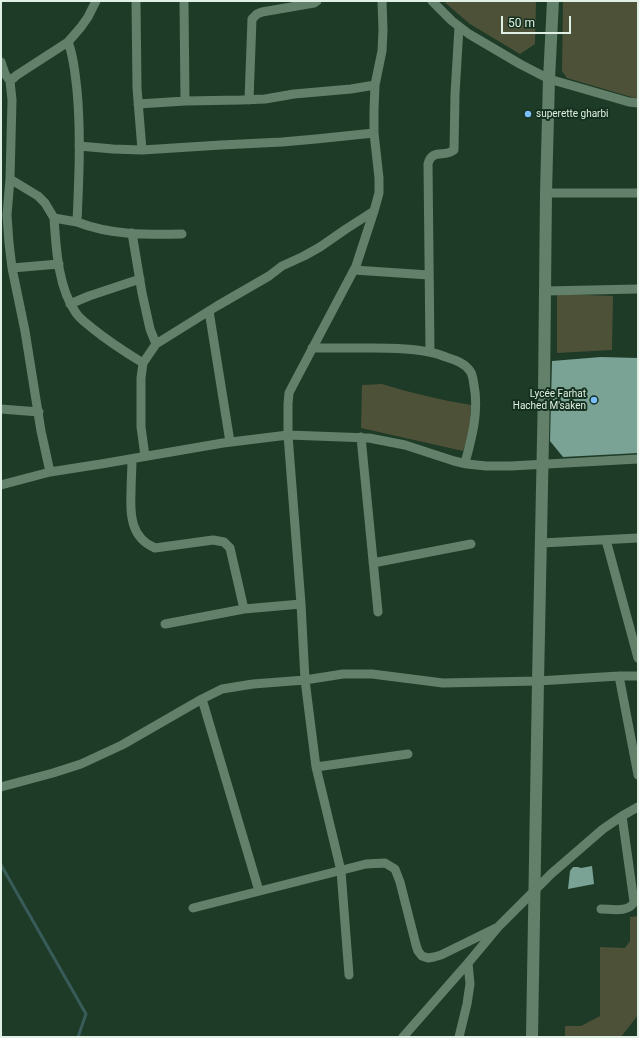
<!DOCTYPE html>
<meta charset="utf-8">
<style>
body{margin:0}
#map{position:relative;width:639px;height:1038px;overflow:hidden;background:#1e3b28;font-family:Roboto,sans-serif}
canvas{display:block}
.frame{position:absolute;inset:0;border:2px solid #e0f0e4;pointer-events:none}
.scale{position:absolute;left:501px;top:16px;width:70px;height:18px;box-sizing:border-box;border:2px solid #e0f0e4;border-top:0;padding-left:5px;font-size:12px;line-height:14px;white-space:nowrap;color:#e0f0e4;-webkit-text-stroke:3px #14301e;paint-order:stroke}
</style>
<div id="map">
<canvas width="639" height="1038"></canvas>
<div class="frame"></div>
<div class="scale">50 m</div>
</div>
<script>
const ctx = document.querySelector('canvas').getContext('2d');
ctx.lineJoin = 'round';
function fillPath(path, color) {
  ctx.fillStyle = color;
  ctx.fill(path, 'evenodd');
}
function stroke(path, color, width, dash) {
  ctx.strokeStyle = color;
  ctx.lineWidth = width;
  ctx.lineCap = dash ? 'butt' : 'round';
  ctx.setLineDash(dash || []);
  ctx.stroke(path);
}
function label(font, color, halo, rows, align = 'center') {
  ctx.font = font + ' Roboto,sans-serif';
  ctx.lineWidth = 4;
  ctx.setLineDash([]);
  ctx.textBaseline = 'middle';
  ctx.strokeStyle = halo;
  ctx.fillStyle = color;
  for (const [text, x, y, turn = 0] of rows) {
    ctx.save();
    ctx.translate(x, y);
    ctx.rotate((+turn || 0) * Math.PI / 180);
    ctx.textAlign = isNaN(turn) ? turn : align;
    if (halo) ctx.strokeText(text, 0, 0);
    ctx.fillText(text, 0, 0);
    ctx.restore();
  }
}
const green = new Path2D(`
 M443 1H536L535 44 520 54 470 24Z
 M563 1H638V99L567 78 562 71Z
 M557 294 613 296 612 350 557 353Z
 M382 384C411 393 441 400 471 405L470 432 463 451 361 428 362 385Z
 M638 916V1015L621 1037H565V1026H581L600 1016V947L625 948 630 941V917Z`);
const stream = new Path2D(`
 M1 865 86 1014 78 1037`);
const building = new Path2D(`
 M601 357 638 358V453L563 457 550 441 552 361Z
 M592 866 594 884 568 889 570 871 573 867H578L581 868Z`);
const street = new Path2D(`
 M136 1 137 88 142 150
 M432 1 452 21 469 34 520 64 549 79 629 102 638 103
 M1 62 5 74 10 81 12 100 10 179 7 215 9 243 12 268 25 331 41 431 50 472
 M10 81 17 75 68 42 81 27 88 17 96 1
 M249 100 252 19 257 14 262 12 314 3 317 1
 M185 101 241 100 265 99 294 94 351 89 375 85
 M138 104 185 101 184 1
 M79 146 113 149 142 150 221 145 282 142 316 139 374 133
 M10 179 38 196 45 203 54 218 77 222C79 178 81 134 77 90 75 74 74 57 68 42
 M546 193H638
 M54 218C56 248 58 288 76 313 80 319 86 323 92 328 108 341 125 352 143 363
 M77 222C110 235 147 235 182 234
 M132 233 142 293 150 329 156 344 143 363 141 378V427L145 456
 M12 268 59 264
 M354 270 429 275
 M545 291 638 289
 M70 304 89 296 140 279
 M209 311 230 442
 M156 344 217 306 269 276 282 266 304 256 320 247 346 229 374 211
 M312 348C332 348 351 348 371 348 390 348 410 348 429 352 435 353 441 355 446 357 455 360 465 363 470 371 473 375 473 380 474 385 479 412 472 437 465 463
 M430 352 428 164C432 148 444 158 454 150L455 94 459 27
 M1 409 39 412
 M361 437 378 612
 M132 459C132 470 131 481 131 493 130 515 131 538 155 548L213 540 224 542 230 548 244 609
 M1 485 50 472 69 469 101 464 223 443 288 435 369 438 405 445 454 461 467 464 486 466H511L638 459
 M606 540 638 658
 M541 543 638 538
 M373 563 471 544
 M165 624 244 609 301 604
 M619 676 638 775
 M202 699 259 891
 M316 767 408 754
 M1 787 53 773 81 764 122 745 202 699 222 689 253 684 305 680 343 674H372L443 683 538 681 619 676H638
 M193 908 366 864 385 863 395 869 400 882 416 945 418 951 422 956 428 958 434 957 441 955 498 927
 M601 909C611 909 629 913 634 902L622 816
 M349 975 341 871 316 767 305 680 301 604 288 435V404L289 393 292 387 356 266 374 211 379 193V178L374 133V110L375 85 382 51 383 30 382 1
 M403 1037 468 963 498 927 551 874 603 829 622 816 638 807
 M459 1037 467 1004 470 984 468 963`);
const secondary = new Path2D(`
 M532 1037 538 681 544 391 546 193 549 79 553 1`);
const markers = [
 [528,114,4,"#7cbef9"],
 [594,400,4,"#7cbef9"]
];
const poiNames = [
 ["superette gharbi",536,114],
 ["Lycée Farhat",586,394,"right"],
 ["Hached M'saken",586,406,"right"]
];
fillPath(green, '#4d5137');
stroke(stream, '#395c5a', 3);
fillPath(building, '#7aa395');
stroke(street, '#62806a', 9);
stroke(secondary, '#62806a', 12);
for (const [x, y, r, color] of markers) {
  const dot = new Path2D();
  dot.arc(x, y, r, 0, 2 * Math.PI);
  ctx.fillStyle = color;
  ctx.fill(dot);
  stroke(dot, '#14301e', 1.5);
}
label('10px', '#e0f0e4', '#14301e', poiNames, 'left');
</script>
